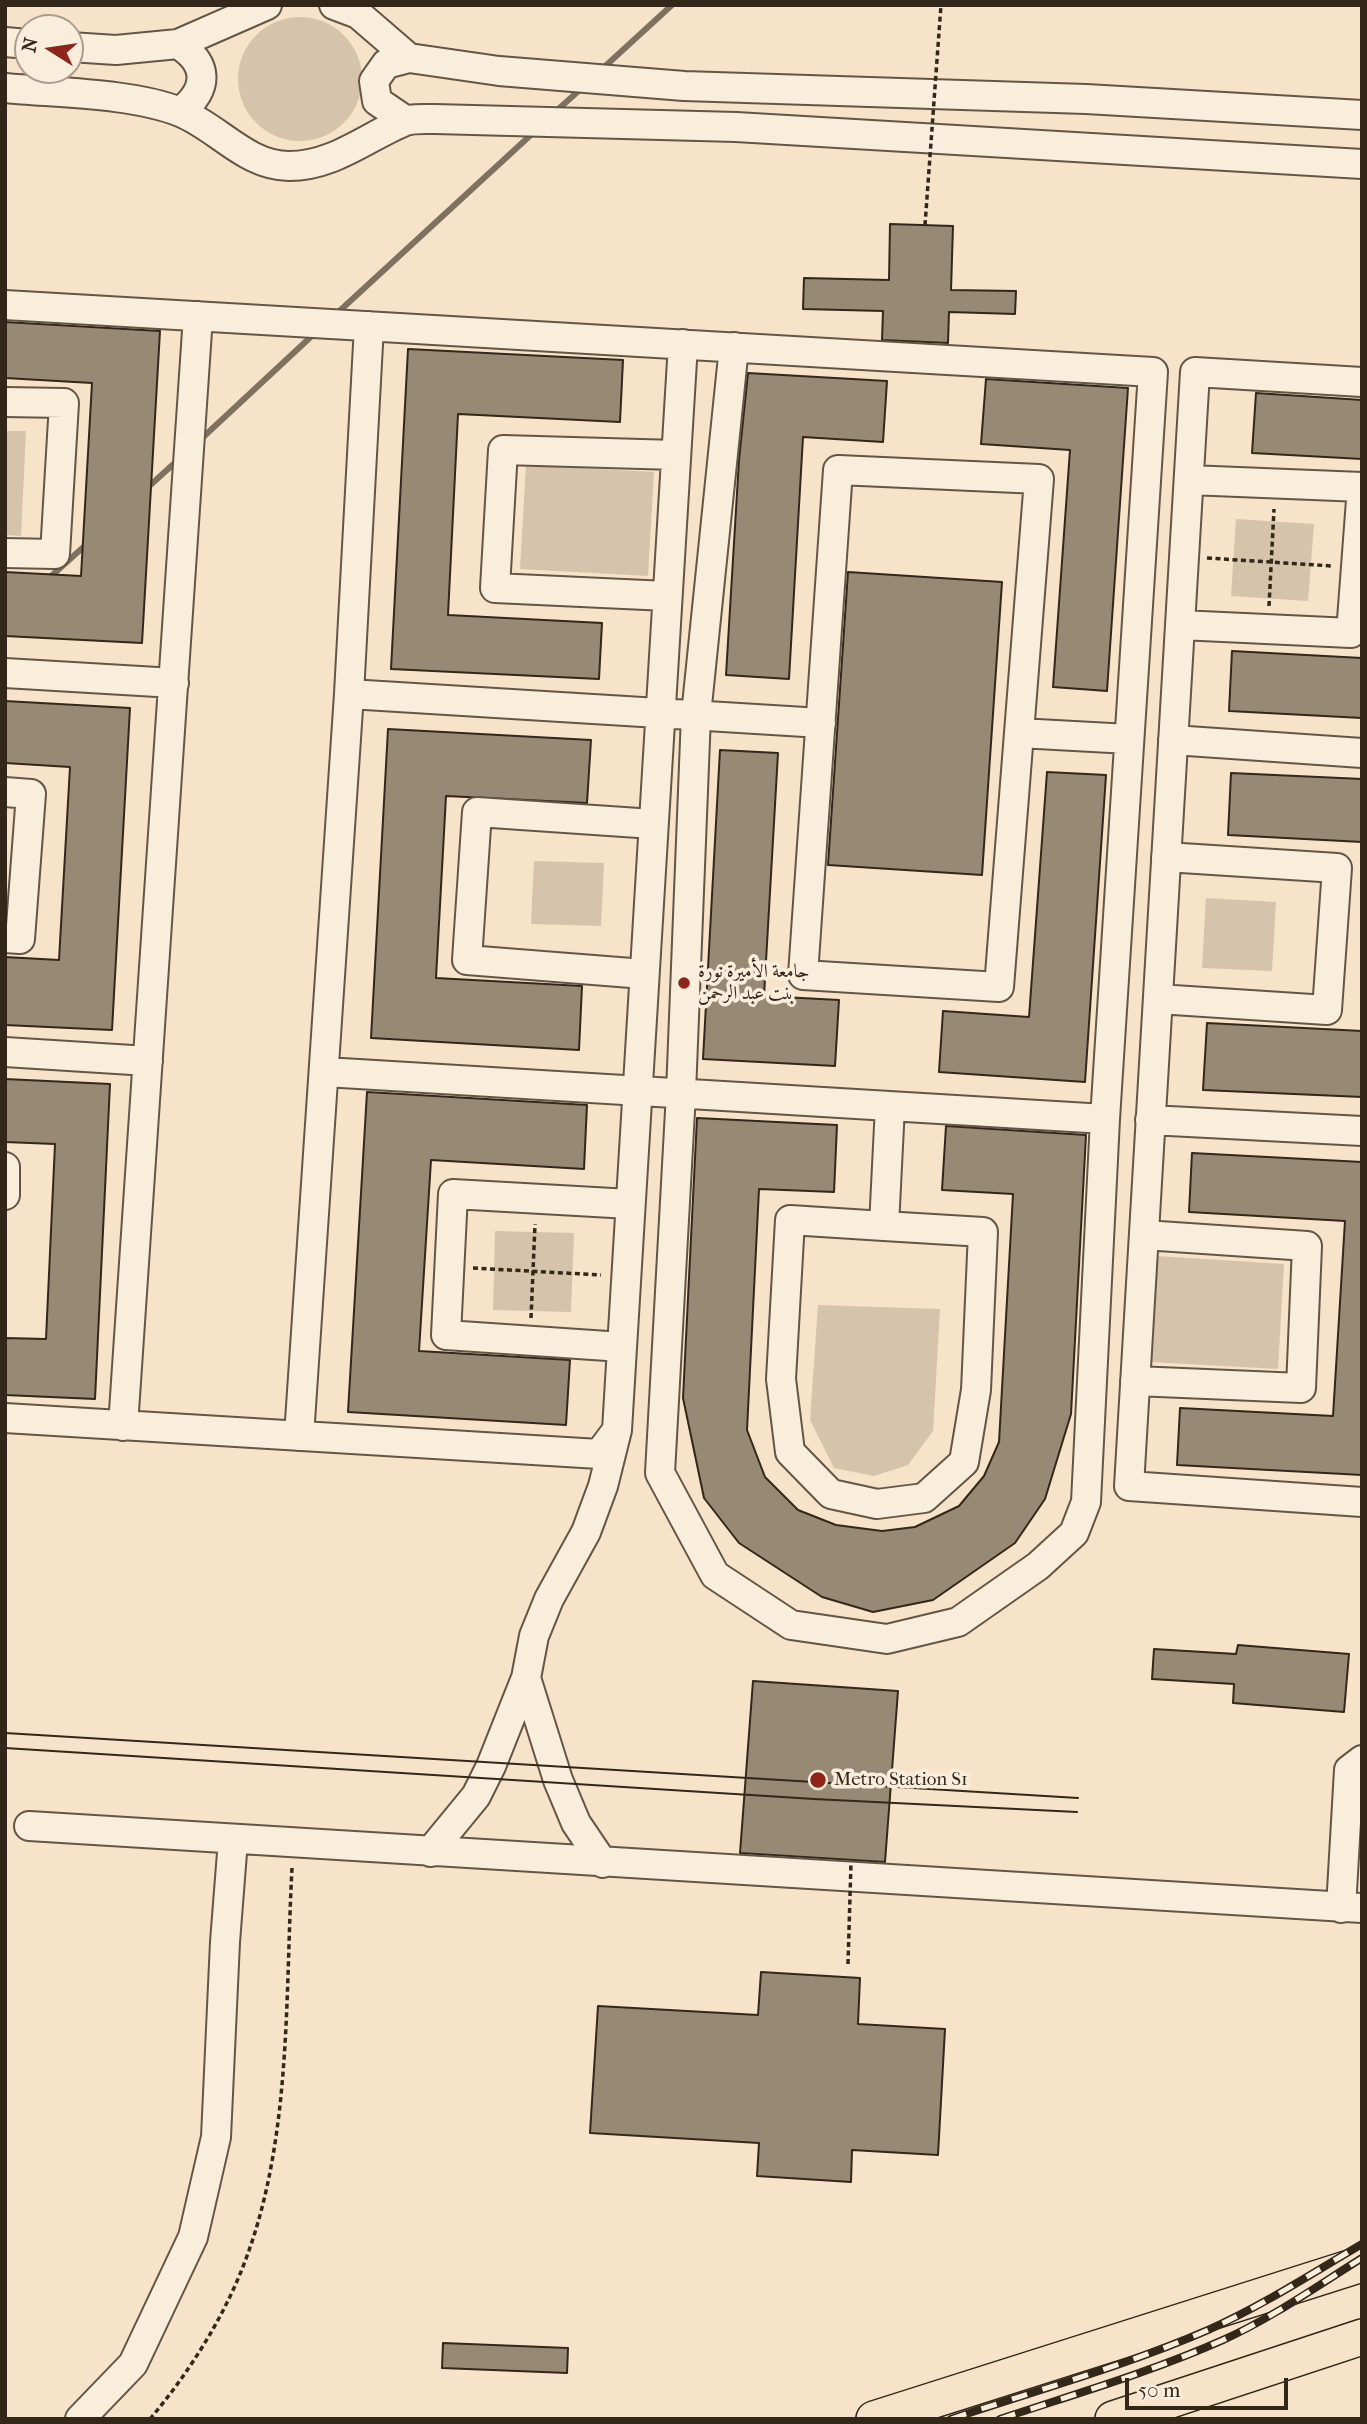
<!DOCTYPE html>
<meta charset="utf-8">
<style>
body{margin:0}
#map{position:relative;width:1367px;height:2424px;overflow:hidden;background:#f6e3c9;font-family:"IM FELL French Canon",serif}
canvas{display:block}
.frame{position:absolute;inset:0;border:7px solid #322719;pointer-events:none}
.north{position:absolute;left:14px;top:14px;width:70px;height:70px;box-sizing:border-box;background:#f9eddc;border:2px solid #a99e8e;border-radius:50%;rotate:282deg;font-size:19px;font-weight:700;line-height:28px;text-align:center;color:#322719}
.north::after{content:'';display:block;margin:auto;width:24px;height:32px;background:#8f2418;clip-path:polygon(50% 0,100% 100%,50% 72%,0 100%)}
.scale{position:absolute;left:1125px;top:2378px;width:163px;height:32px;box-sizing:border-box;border:4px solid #322719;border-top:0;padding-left:9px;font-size:21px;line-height:24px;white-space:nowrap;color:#322719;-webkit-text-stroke:5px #f9eddc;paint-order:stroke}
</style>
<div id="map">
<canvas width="1367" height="2424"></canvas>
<div class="frame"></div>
<div class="north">N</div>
<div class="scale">50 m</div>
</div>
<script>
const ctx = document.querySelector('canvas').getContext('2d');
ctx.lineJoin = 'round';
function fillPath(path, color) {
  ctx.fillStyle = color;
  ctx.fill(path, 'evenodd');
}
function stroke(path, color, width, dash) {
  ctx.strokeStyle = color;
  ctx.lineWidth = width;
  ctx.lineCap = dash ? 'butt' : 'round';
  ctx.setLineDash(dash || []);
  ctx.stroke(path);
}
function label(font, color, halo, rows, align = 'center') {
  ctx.font = font + ' "IM FELL French Canon",Amiri,serif';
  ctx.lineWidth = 7;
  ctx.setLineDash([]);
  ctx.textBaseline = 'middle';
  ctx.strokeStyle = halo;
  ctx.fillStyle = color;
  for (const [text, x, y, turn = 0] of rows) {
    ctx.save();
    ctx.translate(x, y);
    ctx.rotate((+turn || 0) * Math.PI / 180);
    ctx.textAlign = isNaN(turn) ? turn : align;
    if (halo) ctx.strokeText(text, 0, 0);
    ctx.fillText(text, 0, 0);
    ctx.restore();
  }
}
const green = new Path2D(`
 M238 79a62 62 0 1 1 124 0a62 62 0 1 1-124 0Z
 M5 431H26L21 536 5 535Z
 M526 465 654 472 648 576 520 569Z
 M1236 519 1314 524 1308 601 1231 596Z
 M534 861 604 863 601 926 531 924Z
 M1206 898 1276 902 1272 971 1202 968Z
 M495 1231 574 1233 571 1312 493 1310Z
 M1157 1256 1284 1264 1278 1369 1150 1362Z
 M818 1305 940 1309 933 1431 908 1465 874 1476 834 1468 810 1420Z`);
const stream = new Path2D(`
 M601 70 672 5
 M555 112 583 87
 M334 316 534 132
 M200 440 315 333
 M146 489 179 459
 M48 579 89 542`);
const building = new Path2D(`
 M890 224 953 226 951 290 1016 291 1015 314 949 312 948 343 882 340 883 311 803 309 804 278 889 280Z
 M5 322 160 331 142 643 5 636V572L81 576 92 383 5 378Z
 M408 349 623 360 620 422 458 414 448 615 602 623 599 679 391 669Z
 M748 373 887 381 883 442 803 437 789 679 726 675 739 460Z
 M986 379 1128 388 1107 691 1053 687 1070 450 981 444Z
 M1256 393 1362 400V459L1252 453Z
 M848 572 1002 582 982 875 828 865Z
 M1232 651 1362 658V718L1229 711Z
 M5 701 130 708 112 1030 5 1025V957L59 960 70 767 5 763Z
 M388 729 591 740 587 803 446 796 436 978 582 986 579 1050 371 1038Z
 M720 750 778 753 764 996 839 1000 835 1066 703 1059Z
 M1047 772 1106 775 1085 1082 939 1072 943 1011 1029 1017Z
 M1231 773 1362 779V842L1228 835Z
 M1207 1023 1362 1031V1097L1203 1090Z
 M5 1079 110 1084 95 1399 5 1395V1338L46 1339 55 1144 5 1142Z
 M367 1092 587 1105 584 1169 431 1160 419 1351 570 1360 566 1425 348 1412Z
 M697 1118 837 1125 834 1192 759 1189 747 1430 765 1477 798 1510 836 1525 882 1531 915 1527 959 1506 984 1476 999 1442 1013 1194 942 1190 946 1126 1086 1135 1071 1414 1045 1499 1015 1543 933 1600 873 1612 822 1597 739 1543 704 1498 683 1398Z
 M1192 1153 1362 1162V1475L1177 1465 1180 1408 1333 1416 1345 1221 1189 1212Z
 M1238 1645 1349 1654 1344 1712 1233 1703 1234 1684 1152 1679 1154 1649 1236 1654Z
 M753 1681 898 1691 885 1862 740 1853Z
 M761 1972 860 1978 858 2024 945 2029 938 2155 852 2150 851 2182 757 2176 759 2143 590 2133 598 2006 758 2015Z
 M443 2343 568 2348 567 2373 442 2368Z`);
const path = new Path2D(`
 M1207 558 1332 566
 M1269 606 1274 509
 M473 1268 601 1275
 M531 1318 535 1224
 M150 2419C188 2374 223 2319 244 2264 292 2140 285 1998 292 1868`);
const minor = new Path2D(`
 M334 5 358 14 409 58 499 71 684 86 1086 99 1362 115
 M5 42 28 44
 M178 44C209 64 209 89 180 112
 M70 47 116 50 178 44 267 5
 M5 88C57 93 133 93 180 112 218 127 246 166 289 166 333 166 365 138 403 122 411 118 425 119 435 119L736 127 1362 164
 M405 120 377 101 374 81 386 64 409 58
 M5 305 1153 372 1105 1119 1086 1502 1074 1533 1038 1566 958 1622 887 1639 791 1625 715 1575 660 1473 681 1093 696 715 734 347
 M1362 382 1195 372 1129 1486 1362 1502
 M5 402 64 403 55 554 5 553
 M838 470 1039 479 999 987 803 975Z
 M667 596 495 588 503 450 676 455
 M1180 625 1351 633 1362 487 1189 480
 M5 673 174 683
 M349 694 821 723
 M1019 733 1129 739
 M1173 740 1362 753
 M5 792 31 794 20 939 5 938
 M644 974 467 960 477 812 653 824
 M1158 999 1327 1010 1337 868 1166 857
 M5 1052 148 1061
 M325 1072 1105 1119
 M1150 1120 1362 1131
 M5 1167V1195
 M884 1226 983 1232 976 1390 964 1462 924 1498 877 1504 831 1494 790 1452 781 1379 790 1220 884 1226 890 1106
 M622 1347 446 1335 453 1194 630 1204
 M1135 1381 1301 1388 1307 1246 1144 1235
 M5 1418 599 1454 617 1430
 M123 1426 198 316
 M299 1436 349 694 369 326
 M526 1678 558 1780 576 1823 603 1863
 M29 1826 1362 1908
 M430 1852 476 1796 491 1766 526 1678 534 1636 549 1599 586 1532 603 1486 617 1430 683 344
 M1341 1908 1349 1770 1362 1760
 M80 2419 133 2364 193 2237 216 2137 225 1942 233 1840`);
const major = new Path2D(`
 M874 2419 1362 2264
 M1113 2419 1362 2337`);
const tram = new Path2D(`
 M5 1733 1078 1798
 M5 1748 814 1799 1077 1812`);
const rail = new Path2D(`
 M951 2419C1037 2390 1125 2366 1208 2330 1262 2306 1311 2274 1362 2244
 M1000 2419C1075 2394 1151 2372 1223 2340 1272 2318 1317 2286 1362 2258`);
const pathBridge = new Path2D(`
 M925 225 941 5
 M848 1964 851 1863`);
const markers = [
 [684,983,7,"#8f2418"],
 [818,1780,9,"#8f2418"]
];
const poiNames = [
 ["جامعة الأميرة نورة",698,972],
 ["بنت عبد الرحمن",698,994],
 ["Metro Station S1",834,1780]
];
fillPath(green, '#d5c3ab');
stroke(stream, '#7f715f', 6);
fillPath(building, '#988975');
stroke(building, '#322719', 2);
stroke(minor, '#635645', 32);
stroke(major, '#322719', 38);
stroke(path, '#322719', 3.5, [5, 3.5]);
stroke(minor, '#f9eddc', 28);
stroke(major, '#f6e3c9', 35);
stroke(tram, '#322719', 2);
stroke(rail, '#322719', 8);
stroke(rail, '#f9eddc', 5, [16]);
stroke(pathBridge, '#322719', 3.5, [5, 3.5]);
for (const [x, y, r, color] of markers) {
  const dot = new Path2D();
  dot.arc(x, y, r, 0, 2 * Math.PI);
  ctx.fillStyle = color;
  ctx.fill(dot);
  stroke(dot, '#f9eddc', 2.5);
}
label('19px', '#322719', '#f9eddc', poiNames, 'left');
</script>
